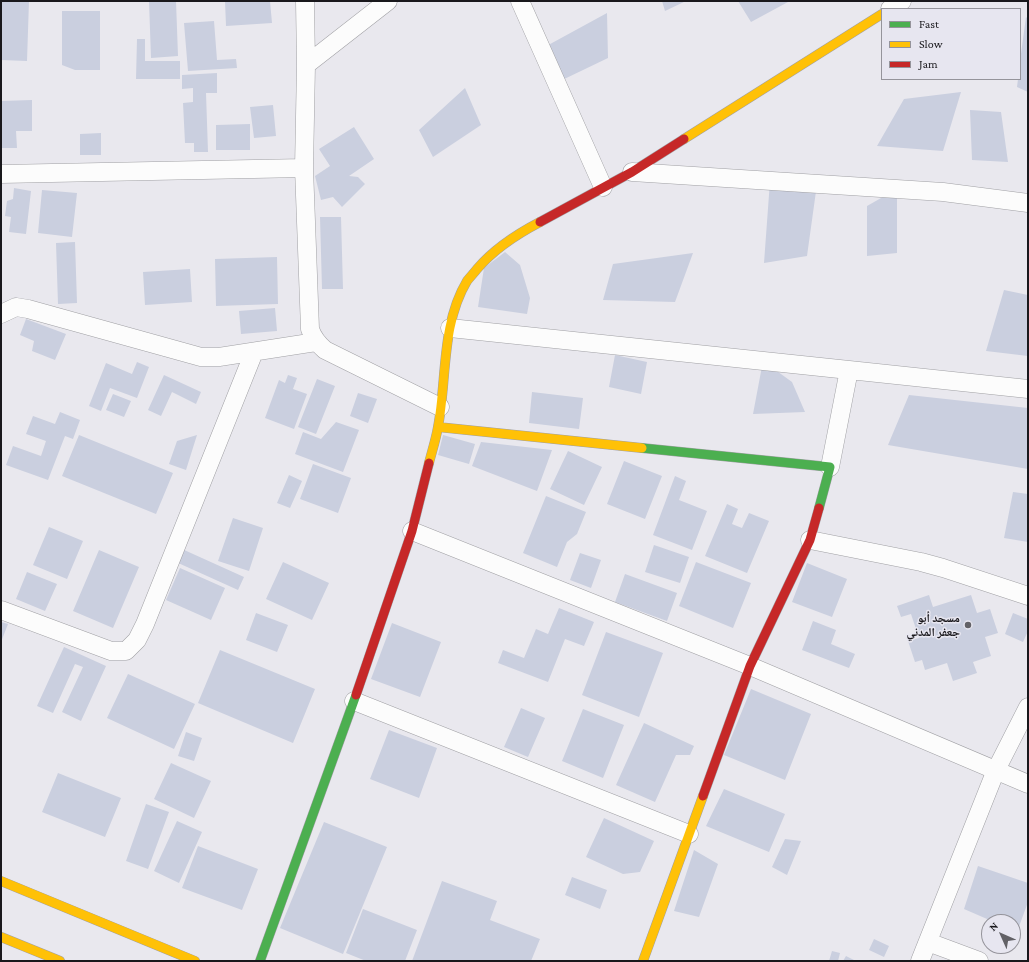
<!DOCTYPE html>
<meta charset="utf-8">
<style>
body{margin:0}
#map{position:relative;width:1029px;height:962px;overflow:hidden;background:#e9e8ee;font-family:"Crimson Pro",serif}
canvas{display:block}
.frame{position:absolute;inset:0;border:2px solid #19181c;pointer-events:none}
.legend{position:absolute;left:881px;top:8px;width:140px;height:72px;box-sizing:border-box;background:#e7e6f0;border:1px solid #95949b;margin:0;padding:5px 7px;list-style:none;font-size:12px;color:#19181c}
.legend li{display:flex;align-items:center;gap:8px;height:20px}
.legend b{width:20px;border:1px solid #95949b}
.north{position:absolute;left:981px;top:914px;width:40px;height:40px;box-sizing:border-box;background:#e7e6f0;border:1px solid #95949b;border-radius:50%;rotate:315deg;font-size:11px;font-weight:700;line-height:16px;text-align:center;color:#19181c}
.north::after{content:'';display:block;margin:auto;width:14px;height:18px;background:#626166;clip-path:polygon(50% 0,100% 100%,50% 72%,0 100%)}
</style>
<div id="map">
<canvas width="1029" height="962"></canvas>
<div class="frame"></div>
<ul class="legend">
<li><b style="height:5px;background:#4caf50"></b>Fast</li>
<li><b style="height:5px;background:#ffc107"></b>Slow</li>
<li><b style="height:5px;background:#c62828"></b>Jam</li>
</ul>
<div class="north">N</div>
</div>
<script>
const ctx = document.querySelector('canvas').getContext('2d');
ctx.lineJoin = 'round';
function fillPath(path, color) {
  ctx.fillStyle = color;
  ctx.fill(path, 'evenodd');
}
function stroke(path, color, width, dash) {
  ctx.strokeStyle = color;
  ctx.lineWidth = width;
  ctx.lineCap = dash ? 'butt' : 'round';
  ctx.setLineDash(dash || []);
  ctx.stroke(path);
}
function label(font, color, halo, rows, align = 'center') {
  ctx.font = font + ' "Crimson Pro","Noto Naskh Arabic",serif';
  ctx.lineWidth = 3;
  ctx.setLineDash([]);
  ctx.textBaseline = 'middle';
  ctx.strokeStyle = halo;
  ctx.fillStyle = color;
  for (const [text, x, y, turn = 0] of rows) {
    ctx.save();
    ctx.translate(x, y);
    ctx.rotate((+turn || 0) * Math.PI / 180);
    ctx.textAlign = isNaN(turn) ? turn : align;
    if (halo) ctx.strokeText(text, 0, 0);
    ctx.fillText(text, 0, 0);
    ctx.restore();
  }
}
const building = new Path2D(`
 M1 1H29L27 61 1 60Z
 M149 1H176L178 56 151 58Z
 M225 1H270L272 23 226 26Z
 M662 1H686L665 11Z
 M738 1H787L788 2 751 22Z
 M62 11H100V70H75L62 65Z
 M607 13 608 58 556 83 541 49Z
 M1026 17 1028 19V92L1017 87 1018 79H1020V61Z
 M214 21 217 60 236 59 237 68 188 71 184 23Z
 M137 39H145V61H180V79H136Z
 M217 73V93H206L208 152H194V143H185L183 103 193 102V88L182 89V75Z
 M465 88 481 125 433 157 419 130Z
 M961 92 943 151 877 146 904 99Z
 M32 100V131H16L17 148H1V101Z
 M273 105 276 136 254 138 250 107Z
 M970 110 1001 112 1008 162 972 160Z
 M250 124V150H216V125Z
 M354 127 374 159 349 176 358 177 365 184 342 207 333 197 321 200 315 176 330 166 319 149Z
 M101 133V155H80V134Z
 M770 181 817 184 807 256 764 263Z
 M14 188 31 191 26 234 9 232 11 217 5 216 7 201 13 199Z
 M897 189V253L867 256V206Z
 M42 190 77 193 72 237 38 233Z
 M320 217H341L343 289H322Z
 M75 242 77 303 58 304 56 243Z
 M505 252 520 265 530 298 527 314 478 307 484 268Z
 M693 253 675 302 603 300 613 264Z
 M277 257 278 304 216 306 215 259Z
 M190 269 192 302 145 305 143 272Z
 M1004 290 1028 295V356L986 351Z
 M275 308 277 331 241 334 239 311Z
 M26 319 66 334 55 360 32 351 34 341 20 335Z
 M615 355 647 362 641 394 609 387Z
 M763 361 792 382 805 412 753 414Z
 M137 362 149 367 137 398 110 388 101 411 89 406 106 363 132 374Z
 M164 375 201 392 196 404 172 392 161 416 148 410Z
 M288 375 297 378 293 389 307 394 294 429 265 418 279 380 285 383Z
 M317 379 335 386 316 434 298 427Z
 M532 392 583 398 579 429 529 423Z
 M358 393 377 399 368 423 350 416Z
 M113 394 131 401 124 417 106 410Z
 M909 395 1028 408V469L888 445Z
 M60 412 80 420 73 439 65 436 48 480 6 465 13 446 41 456 46 441 26 434 33 416 55 424Z
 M336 422 359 430 343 472 295 454 303 432 321 439Z
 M79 435 173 473 156 514 62 476Z
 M197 435 186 470 169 464 177 441Z
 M443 435 475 444 469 464 438 455Z
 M481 442 552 450 537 491 472 466Z
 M568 451 602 467 584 505 550 489Z
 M624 461 662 476 645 519 607 504Z
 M313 464 351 478 338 513 300 499Z
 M289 475 302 481 290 508 277 503Z
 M675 476 686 481 679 500 707 511 692 550 653 535Z
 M1013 492 1028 494V542L1004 538Z
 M546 496 586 512 577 534 567 542 557 567 523 553Z
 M727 504 738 509 732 524 742 528 749 513 769 521 747 573 705 556Z
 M233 518 263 528 249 571 218 561Z
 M49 527 83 541 67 579 33 565Z
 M654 545 689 557 680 583 645 572Z
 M182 549 244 577 238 590 176 562Z
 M99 550 139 567 113 628 73 611Z
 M580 553 601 560 591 588 570 580Z
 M283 562 329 583 312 620 266 599Z
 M696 562 751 583 733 628 679 606Z
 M807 563 847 579 832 617 792 602Z
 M180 568 225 588 211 620 166 600Z
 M27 572 57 584 45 611 16 599Z
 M625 574 677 593 667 621 615 602Z
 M929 595 933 607 971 595 977 613 990 609 998 633 985 637 991 656 973 662 977 673 953 681 947 663 925 670 922 660 915 662 908 641 919 638 911 614 901 617 897 606Z
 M559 608 594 622 584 646 565 639 548 682 498 663 503 650 524 658 536 629 548 634Z
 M256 613 288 625 277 652 246 640Z
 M1013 613 1028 619V631L1023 642 1005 634Z
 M813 621 836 630 831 644 855 654 849 668 802 650Z
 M1 622 8 624 1 642Z
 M392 623 441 642 420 697 371 679Z
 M606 632 663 653 639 717 582 695Z
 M64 647 106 666 81 721 62 712 83 667 75 664 53 713 37 706Z
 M220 650 315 689 293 743 198 703Z
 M128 674 195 704 174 749 107 718Z
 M751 689 811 714 785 780 724 755Z
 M521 708 545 718 528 757 504 747Z
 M583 709 624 725 603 778 562 761Z
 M644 723 694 746 690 755H676L655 802 616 785Z
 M389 730 437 748 419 798 370 779Z
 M186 732 202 738 194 761 178 756Z
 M171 763 211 781 194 818 154 799Z
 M58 773 121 798 105 837 42 812Z
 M724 789 785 814 769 852 706 826Z
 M146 804 169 812 148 869 126 861Z
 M604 818 654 841 640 872 623 874 586 857Z
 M177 821 202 832 179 883 154 871Z
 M324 822 387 847 343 954 280 928Z
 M785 839 801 841 787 875 772 867Z
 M198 846 258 869 242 910 182 888Z
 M694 850 718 864 699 917 674 911Z
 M978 866 1028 883V902L1017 932 1013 930V922H994L964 909Z
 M572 877 607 890 600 909 565 895Z
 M442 881 497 901 490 920 540 939 531 961H412Z
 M363 909 417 930 405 961H366L346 953Z
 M874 939 889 946 884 957 869 950Z
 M832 951 840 953 838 961H829Z
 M846 956 856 961H843Z`);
const street = new Path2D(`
 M305 1 306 65 304 168 310 329C313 338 317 343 325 350L440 407
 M520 1 603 187
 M890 9 902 1
 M306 65 388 1
 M632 172 943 192 1028 203
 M1 174 304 168
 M1 314 16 307 28 309 183 352 201 357H219L316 342
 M450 328 849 370 830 467
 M849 370 1028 389
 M412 531 750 666 1028 784
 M810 540 921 562 943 568 1028 596
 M1 610 111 651H126L137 640 145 624 254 352
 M354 701 689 834
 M928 942 979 961
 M920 961 996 770 1028 707`);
const fast = new Path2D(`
 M642 448 830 467 819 508
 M260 961 356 695`);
const slow = new Path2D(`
 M684 139 882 14
 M438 427 642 448
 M429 463C432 451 436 439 438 427 447 380 441 324 467 281 470 277 474 273 477 269 494 249 517 234 540 222
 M1 881 195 961
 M1 937 60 961
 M643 961 703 796`);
const jam = new Path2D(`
 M540 222 632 172 684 139
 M356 695 412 531 429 463
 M703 796 750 666 810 540 819 508`);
const markers = [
 [968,625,4,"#626166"]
];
const poiNames = [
 ["مسجد أبو",960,618],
 ["جعفر المدني",960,632]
];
fillPath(building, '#cacfdf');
stroke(street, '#a0a0a4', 19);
stroke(fast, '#a0a0a4', 10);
stroke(slow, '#a0a0a4', 10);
stroke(jam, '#a0a0a4', 10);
stroke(street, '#fcfcfc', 18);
stroke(fast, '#4caf50', 9);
stroke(slow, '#ffc107', 9);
stroke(jam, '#c62828', 9);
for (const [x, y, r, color] of markers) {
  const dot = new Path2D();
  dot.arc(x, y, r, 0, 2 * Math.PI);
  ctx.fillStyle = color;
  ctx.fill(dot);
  stroke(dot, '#e7e6f0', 1.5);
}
label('bold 12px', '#19181c', '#e7e6f0', poiNames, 'right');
</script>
